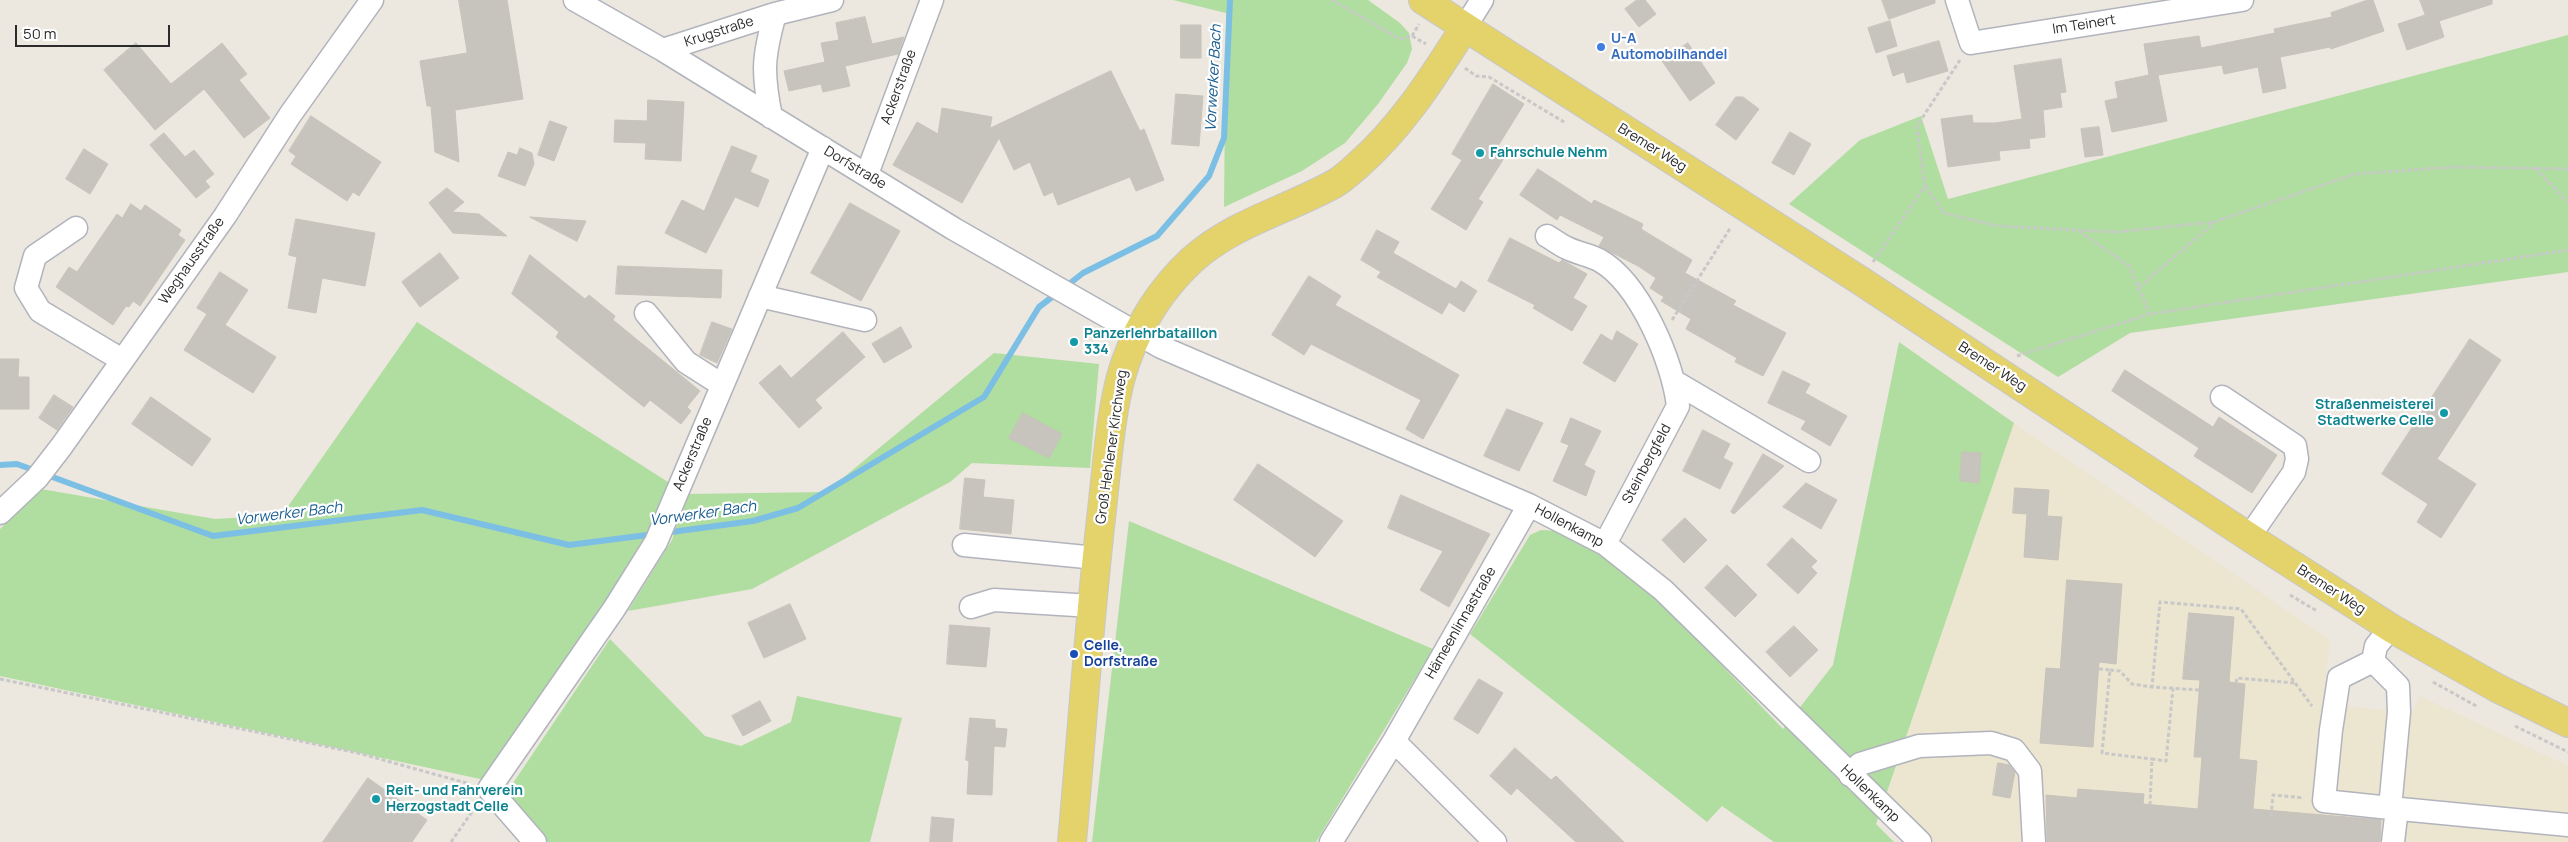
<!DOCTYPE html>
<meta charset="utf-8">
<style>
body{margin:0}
#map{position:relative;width:2568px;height:842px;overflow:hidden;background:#ece7df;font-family:Manrope,sans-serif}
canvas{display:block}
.scale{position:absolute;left:15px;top:25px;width:155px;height:22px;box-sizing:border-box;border:2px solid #2b2b2b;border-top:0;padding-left:6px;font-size:15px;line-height:18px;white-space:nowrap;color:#2b2b2b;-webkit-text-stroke:4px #fff;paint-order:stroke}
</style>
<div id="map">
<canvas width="2568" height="842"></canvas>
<div class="scale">50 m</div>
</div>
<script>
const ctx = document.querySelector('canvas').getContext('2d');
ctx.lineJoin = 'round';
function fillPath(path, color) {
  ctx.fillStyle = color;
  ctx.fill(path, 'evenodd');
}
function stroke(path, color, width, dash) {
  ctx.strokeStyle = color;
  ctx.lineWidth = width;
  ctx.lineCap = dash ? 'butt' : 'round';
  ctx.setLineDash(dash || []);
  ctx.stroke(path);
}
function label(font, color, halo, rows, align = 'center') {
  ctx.font = font + ' Manrope,sans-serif';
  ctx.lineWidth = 4.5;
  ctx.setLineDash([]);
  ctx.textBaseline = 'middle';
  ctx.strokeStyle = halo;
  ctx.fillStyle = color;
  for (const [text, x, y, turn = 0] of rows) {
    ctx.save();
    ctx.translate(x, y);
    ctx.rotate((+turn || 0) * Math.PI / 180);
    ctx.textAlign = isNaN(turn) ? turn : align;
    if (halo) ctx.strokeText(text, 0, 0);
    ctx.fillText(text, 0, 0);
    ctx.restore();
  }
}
const education = new Path2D(`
 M2014 423 2330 640 2323 704 2412 713 2420 696 2568 766V842H1935L1887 794Z`);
const green = new Path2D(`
 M1173 0H1368L1400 23 1409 33 1412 49 1407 63 1378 104 1345 143 1302 171 1224 207 1226 13Z
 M2568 35V272L2130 333 2058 377 1789 204 1860 140 1921 116 1948 199Z
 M417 322 668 482 647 538 485 780 0 676V529L41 489 215 519 282 515Z
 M1899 342 2014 423 1876 824 1894 842H1774L1722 806 1707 822 1470 634 1530 535 1541 530 1558 531 1637 577 1783 729 1833 665Z
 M994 353 1099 364 1090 468 972 463 950 482 752 589 628 611 672 540 687 494 826 492Z
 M1129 521 1433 649 1316 842H1092Z
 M610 639 705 736 741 746 791 722 797 696 902 718 870 842H545L505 795Z`);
const stream = new Path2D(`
 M1064 288 1083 273 1157 236 1209 176 1224 138 1230 0
 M0 465 17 464 213 536 422 510 569 545 655 534
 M664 533 753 521 798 508 984 397 1039 307 1056 294`);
const building = new Path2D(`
 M459 0H507L523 99 455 110 459 162 435 152 431 106H427L420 61 467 53Z
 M1637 0H1645L1656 14 1639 27 1625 9Z
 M1882 0H1935V3L1889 19Z
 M2368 0H2373L2384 31 2331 49 2330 47 2280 57 2286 88 2263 93 2258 67 2224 74 2222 65 2158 75 2167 121 2112 132 2105 101 2118 98 2115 82 2149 75 2144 44 2199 36 2201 48 2275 33 2274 29 2332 17 2331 13Z
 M2420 0H2492V4L2439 21 2444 37 2407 50 2398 24 2425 15Z
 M865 17 872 44 904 37 898 54 845 66 850 86 823 92 821 84 789 91 784 71 825 62 821 43 839 40 836 23Z
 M1890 21 1897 46 1876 53 1868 28Z
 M1181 25H1201V58H1181Z
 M1939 41 1948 71 1907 83 1904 72 1893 76 1887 56Z
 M136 43 171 84 222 43 247 74 239 80 270 118 244 138 204 89 155 130 104 70Z
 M1688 43 1715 83 1690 101 1662 61Z
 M2061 59 2066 92 2060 93 2062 107 2043 110 2045 137 2029 139 2030 148 1999 151 2000 160 1948 167 1941 119 1972 115 1973 123H1995L2022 119 2014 66Z
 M1111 71 1140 131 1144 129 1164 180 1136 191 1130 177 1058 205 1053 192 1044 196 1030 162 1014 170 999 138 962 203 893 165 917 122 938 134 942 108 992 117 990 128Z
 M1493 84 1524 104 1498 146 1508 152 1478 199 1483 202 1466 230 1431 209 1462 160 1452 154Z
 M1176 94 1203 96 1199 146 1172 144Z
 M1736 97H1743L1759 109 1736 140 1716 125Z
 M648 100 684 102 681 161 645 159 646 143 614 142 615 120 647 121Z
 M311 116 381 162 359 196 353 192 347 201 291 164 296 156 289 151Z
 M550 121 567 127 554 161 538 155Z
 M2099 127 2103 155 2085 157 2081 129Z
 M1790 132 1811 144 1794 175 1772 163Z
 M164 133 185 157 194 150 214 174 205 181 210 187 196 198 150 145Z
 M732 146 757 156 750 172 769 180 758 207 735 197 706 253 665 233 682 200 704 211Z
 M520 148 532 153 534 164 525 186 498 176 508 152 517 155Z
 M84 149 108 164 90 194 66 179Z
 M1538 169 1592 204 1594 200 1643 224 1641 229 1692 260 1685 273 1736 301 1733 305 1786 333 1763 376 1735 362 1737 358 1686 329 1691 319 1661 301 1664 297 1650 288 1656 278 1638 266 1599 246 1604 237 1560 215 1557 220 1520 195Z
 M447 188 464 202 452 212 479 214 507 236 453 233 429 203Z
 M850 203 900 231 861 301 811 273Z
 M131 204 141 211 145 205 181 230 178 235 185 240 140 306 133 301 129 307 126 306 113 325 56 287 69 267 77 272 117 214 122 218Z
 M530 217 586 221 577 241Z
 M296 219 375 233 365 286 322 278 316 313 288 308 297 257 289 255Z
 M1377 230 1399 242 1393 253 1456 289 1461 281 1477 291 1464 312 1449 302 1442 314 1377 277 1381 272 1361 260Z
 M1510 238 1559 263 1562 260 1587 274 1573 298 1587 306 1572 331 1533 308 1535 305 1488 281Z
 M440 253 459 278 420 307 402 282Z
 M530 255 585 299 589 295 615 316 613 320 700 391 687 407 691 411 681 424 650 400 644 407 556 337 559 332 512 294Z
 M618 266 722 270 721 298 616 294Z
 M220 272 248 290 225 325 276 357 253 393 184 350 207 314 197 308Z
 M1309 276 1341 296 1335 305 1459 375 1423 439 1406 429 1421 400 1311 344 1304 355 1272 335Z
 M712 322 732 329 717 363 700 355Z
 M901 327 912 347 884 363 872 344Z
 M1617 331 1638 344 1615 382 1583 363 1601 334 1612 341Z
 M843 332 865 357 815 400 822 408 799 428 759 383 780 365 791 378Z
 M2470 339 2501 360 2437 459 2476 484 2441 538 2417 522 2428 504 2382 474Z
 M0 359H19L18 377H29V409H0Z
 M2125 370 2213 427 2219 417 2277 455 2252 493 2194 456 2199 448 2112 391Z
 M1783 371 1810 384 1805 393 1847 416 1830 446 1801 429 1806 421 1768 403Z
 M54 395 73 407 57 430 39 418Z
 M151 397 211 439 192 466 132 424Z
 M1507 409 1543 423 1519 471 1484 456Z
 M1023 413 1062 434 1049 458 1009 438Z
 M1571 418 1601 431 1584 465 1595 471 1586 496 1553 481 1569 445 1561 442Z
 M1703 430 1730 444 1723 458 1733 463 1720 489 1683 471Z
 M1962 452 1981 453 1979 483 1960 481Z
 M1763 454 1784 466 1734 514 1731 512Z
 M1258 464 1343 521 1315 557 1234 500Z
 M965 478 985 480 983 497 1014 500 1011 534 960 529Z
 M1806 483 1837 500 1821 529 1783 507Z
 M2015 488 2049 490 2047 516 2062 517 2058 560 2024 557 2027 514 2013 513Z
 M1401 495 1490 534 1449 607 1420 590 1443 551 1388 528Z
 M1685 518 1707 540 1684 563 1662 540Z
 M1792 538 1817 561 1811 567 1817 573 1798 594 1767 565Z
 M1727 565 1757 595 1735 617 1705 588Z
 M2067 580 2122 584 2116 664 2099 662 2093 747 2040 743 2046 668 2060 669Z
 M790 604 806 639 764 658 748 623Z
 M2189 613 2234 617 2229 682 2245 684 2239 759 2257 761 2253 809 2381 820 2380 842H2047L2046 795 2077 798 2078 789 2144 794 2143 804 2198 809 2202 757H2194L2200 680 2183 679Z
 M950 625 990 628 986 667 947 664Z
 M1794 626 1818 650 1790 677 1766 652Z
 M1479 679 1503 693 1478 734 1454 719Z
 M760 701 771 721 743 736 732 716Z
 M970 718 995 720V728L1007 729 1005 747 994 746 992 795 967 794 969 761 966 760Z
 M1515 748 1551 780 1556 776 1624 842H1576L1517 788 1511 795 1490 776Z
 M1998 763 2009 765 2015 772 2010 798 1993 795Z
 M368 778 427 820 412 842H323Z
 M932 817 954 819 952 842H930Z`);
const path = new Path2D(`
 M1332 0 1400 39 1412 36 1426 44
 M1412 36 1419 24
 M1465 68 1476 76 1489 77 1564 122
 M2535 168 2568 202
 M1925 186 1944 213 1998 226 2116 232 2214 222 2355 174 2453 167 2568 169
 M2079 231 2129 266 2150 314
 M1873 262 1925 186 1917 126 1960 60
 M2139 287 2214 223
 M1672 320 1731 227
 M2017 356 2150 314 2568 250
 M2290 595 2317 611
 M2099 669 2110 670 2102 753 2152 759
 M2110 670 2120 671 2132 684 2152 687
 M0 679 358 753 470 784
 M2433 682 2478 707
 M2236 683 2237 678 2295 683
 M2199 690 2152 687 2160 602 2241 609 2312 706
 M2515 726 2568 752
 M2150 805 2152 759 2166 761 2173 688
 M2271 816 2273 795 2304 798
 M451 842 476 806`);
const minor = new Path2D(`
 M575 0 663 50 954 229 1161 347 1529 505 1605 544 1663 590 1920 842
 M1957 0 1971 43 2242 0
 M1465 27 1482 0
 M663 50 775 14 832 0
 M771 117C762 72 763 57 775 14
 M867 174 932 0
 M76 228 35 256 26 288 40 311 122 360
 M1547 236C1554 240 1560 245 1567 248 1577 253 1589 255 1599 260 1640 283 1673 362 1678 406L1605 544
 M760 296 865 320
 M646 313 686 362 722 385
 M1675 382 1809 461
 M2222 397 2295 446 2297 459 2294 472 2249 537
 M0 513 37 478 61 447 225 216 290 115 372 0
 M964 545 1096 558
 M971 607 994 600 1092 606
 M2391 628 2376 646 2373 661 2398 686 2399 712 2390 808 2568 825
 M2373 661 2339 678 2331 730 2324 801 2390 808
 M1394 741 1495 842
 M1850 775 1860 764 1919 746 1991 743 2014 750 2030 771 2034 842
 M535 842 489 789 614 609 656 542 823 148
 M1331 842 1394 741 1529 505
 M2393 842 2397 808`);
const major = new Path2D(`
 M1423 0 1861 281 2249 537 2391 628 2497 688 2568 723
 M1072 842C1082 731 1089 621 1102 510 1107 466 1111 402 1126 361 1140 322 1162 288 1192 260 1233 223 1287 210 1334 184 1343 179 1350 172 1357 166 1402 127 1433 77 1465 27`);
const markers = [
 [1601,47,5,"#3f7fe0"],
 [1480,153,5,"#0f9aa8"],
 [1074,342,5,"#0f9aa8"],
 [2444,413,5,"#0f9aa8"],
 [1074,654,5,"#1a4fb4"],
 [376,799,5,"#0f9aa8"]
];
const streetNames = [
 ["Im Teinert",2084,25,-9],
 ["Krugstraße",719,32,-18],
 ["Ackerstraße",899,87,-70],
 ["Bremer Weg",1652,148,32],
 ["Dorfstraße",855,168,31],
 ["Weghausstraße",192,261,-55],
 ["Bremer Weg",1992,367,33],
 ["Groß Hehlener Kirchweg",1112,447,-82],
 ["Ackerstraße",693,454,-67],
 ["Steinbergfeld",1647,464,-62],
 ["Hollenkamp",1569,526,28],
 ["Bremer Weg",2331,590,33],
 ["Hämeenlinnastraße",1461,623,-60],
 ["Hollenkamp",1870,794,44]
];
const shopNames = [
 ["U-A",1611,39],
 ["Automobilhandel",1611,55]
];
const cultureNames = [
 ["Fahrschule Nehm",1490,153],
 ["Panzerlehrbataillon",1084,334],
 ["334",1084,350],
 ["Straßenmeisterei",2434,405,"right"],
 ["Stadtwerke Celle",2434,421,"right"],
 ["Reit- und Fahrverein",386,791],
 ["Herzogstadt Celle",386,807]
];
const transitNames = [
 ["Celle,",1084,646],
 ["Dorfstraße",1084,662]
];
const waterNames = [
 ["Vorwerker Bach",1214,78,-87],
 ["Vorwerker Bach",289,514,-7],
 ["Vorwerker Bach",703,514,-8]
];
fillPath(education, '#ece5d0');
fillPath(green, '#b0dda0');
stroke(stream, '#7cbfe4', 6);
fillPath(building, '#c7c4be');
stroke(building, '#c7c3b9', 1);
stroke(minor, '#b2b4bd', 25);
stroke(major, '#c8c8c8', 30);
stroke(path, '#c8c8c8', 3, [4, 2.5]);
stroke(minor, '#fff', 22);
stroke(major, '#e4d26b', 28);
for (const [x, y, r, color] of markers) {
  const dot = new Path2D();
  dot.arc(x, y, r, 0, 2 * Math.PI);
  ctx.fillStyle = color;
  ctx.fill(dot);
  stroke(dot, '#fff', 2);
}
label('14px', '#2b2b2b', '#fff', streetNames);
label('bold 14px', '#366cbe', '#fff', shopNames, 'left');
label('bold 14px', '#0d838f', '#fff', cultureNames, 'left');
label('bold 14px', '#164399', '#fff', transitNames, 'left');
label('italic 15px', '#1a5e91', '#fff', waterNames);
</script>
